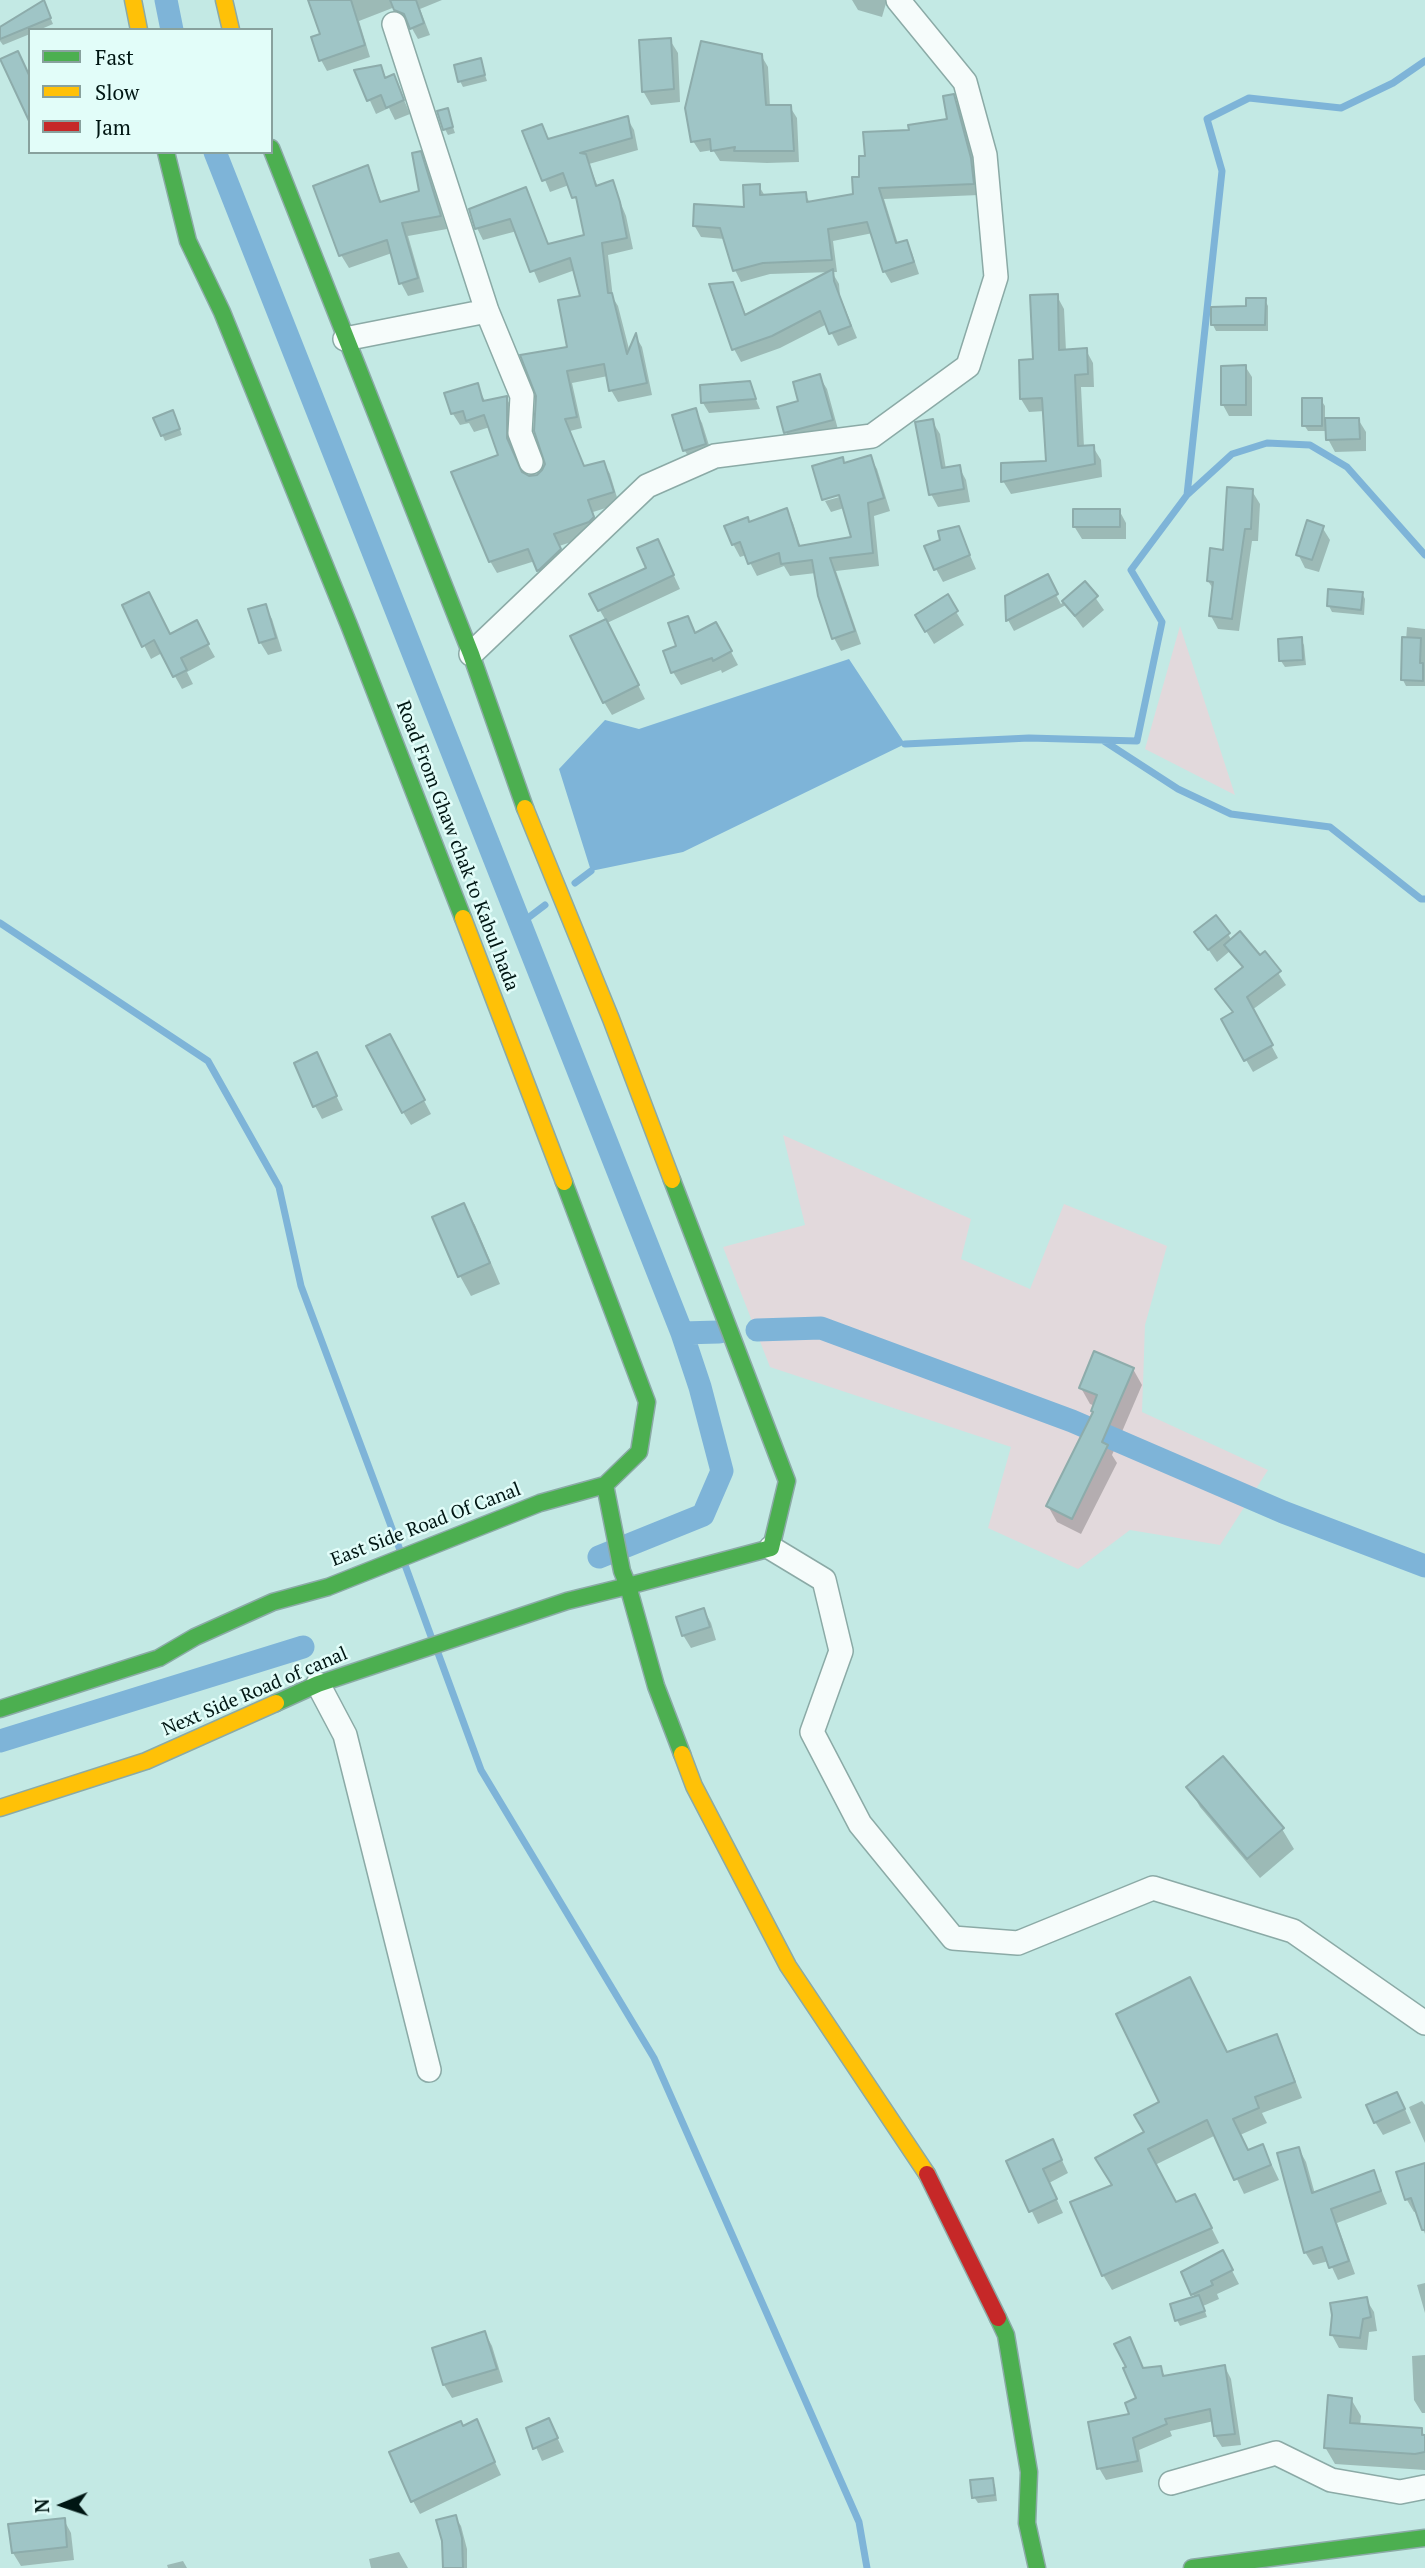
<!DOCTYPE html>
<style>
body{margin:0}
#map{position:relative;width:1425px;height:2568px;overflow:hidden;background:#c3e9e4;font-family:"PT Serif",serif}
canvas{display:block}
.legend{position:absolute;left:28px;top:28px;width:245px;height:126px;box-sizing:border-box;background:#e2fdf9;border:2px solid #88a19d;margin:0;padding:9px 12px;list-style:none;font-size:21px;color:#001613}
.legend li{display:flex;align-items:center;gap:14px;height:35px}
.legend b{width:35px;border:2px solid #88a19d}
.north{position:absolute;left:28px;top:2470px;width:70px;height:70px;-webkit-text-stroke:5px #e2fdf9;paint-order:stroke;rotate:268deg;font-size:19px;font-weight:700;line-height:28px;text-align:center;color:#001613}
.north::after{content:'';display:block;margin:auto;width:24px;height:32px;background:#001613;clip-path:polygon(50% 0,100% 100%,50% 72%,0 100%)}
</style>
<div id="map">
<canvas width="1425" height="2568"></canvas>
<ul class="legend">
<li><b style="height:9px;background:#4caf50"></b>Fast</li>
<li><b style="height:9px;background:#ffc107"></b>Slow</li>
<li><b style="height:9px;background:#c62828"></b>Jam</li>
</ul>
<div class="north">N</div>
</div>
<script>
const ctx = document.querySelector('canvas').getContext('2d');
ctx.lineJoin = 'round';
function fillPath(path, color) {
  ctx.fillStyle = color;
  ctx.fill(path, 'evenodd');
}
function stroke(path, color, width, dash) {
  ctx.strokeStyle = color;
  ctx.lineWidth = width;
  ctx.lineCap = dash ? 'butt' : 'round';
  ctx.setLineDash(dash || []);
  ctx.stroke(path);
}
function label(font, color, halo, rows, align = 'center') {
  ctx.font = font + ' "PT Serif",serif';
  ctx.lineWidth = 5;
  ctx.setLineDash([]);
  ctx.textBaseline = 'middle';
  ctx.strokeStyle = halo;
  ctx.fillStyle = color;
  for (const [text, x, y, turn = 0] of rows) {
    ctx.save();
    ctx.translate(x, y);
    ctx.rotate((+turn || 0) * Math.PI / 180);
    ctx.textAlign = isNaN(turn) ? turn : align;
    if (halo) ctx.strokeText(text, 0, 0);
    ctx.fillText(text, 0, 0);
    ctx.restore();
  }
}
const green = new Path2D(`
 M1180 626 1235 795 1145 749Z
 M783 1135 971 1219 961 1259 1030 1289 1064 1204 1167 1246 1145 1325 1142 1412 1268 1470 1220 1545 1130 1530 1078 1569 988 1528 1011 1447 770 1367 723 1247 805 1225Z`);
const water = new Path2D(`
 M849 659 905 744 683 852 591 871 559 769 605 720 639 729Z`);
const shadow = new Path2D(`
 M310 0H442L420 9 430 35 418 39 410 25 403 22 395 7 359 21 370 57 327 71 321 60 322 35Z
 M852 0H887L882 17 858 10Z
 M46 8 53 24 39 30H30V34L3 45 0 41V29Z
 M670 40 678 53 680 102 651 105 643 91Z
 M761 55 768 67 770 107H790L797 118 799 162 767 163 720 161 713 150 700 152 693 141Z
 M480 60 487 81 463 87 460 81Z
 M380 67 387 79 394 76 410 114 395 120 389 108 376 114 357 72Z
 M953 96 960 108 977 171 979 195 884 199 898 244 906 242 912 253 919 274 891 283 884 271 873 233 833 241 837 272H832L839 284 840 296 857 338 838 346 827 324 780 348 741 362 734 349 732 284 747 317 832 272 770 274 741 282 735 270 725 239 701 237 694 225 746 209 759 186 765 196 805 194 810 203 855 195 866 157 911 132 949 121Z
 M447 110 455 133 448 135 445 129Z
 M627 118 634 130 638 150 589 164 598 187 612 182 626 216 633 249 608 255 613 298 618 306 630 353 636 337 642 347 652 395 618 402 611 390 608 376 572 383 582 428 570 431 585 468 604 463 610 474 619 504 593 512 600 530 596 534 559 546 566 562 545 582 535 561 497 573 490 561 500 456 490 427 474 432 469 423 460 425 453 414 477 385 486 403 506 398 513 409V451L522 475 529 478 537 476 544 471 569 348 582 297 575 270 539 283 517 231 483 240 477 228 525 189 549 246 586 237 580 207 569 185 550 192 525 132 541 126 549 141Z
 M420 153 427 167 447 229 408 236 424 292 408 296 401 283 392 253 349 268 341 255 367 167 382 203 421 192Z
 M1057 296 1064 309 1066 351 1086 350 1093 363 1094 387H1081L1084 447H1093L1101 460 1102 477 1011 494 1003 481 1048 463 1045 411 1029 412 1021 399Z
 M1265 300 1268 306V331H1216L1213 325Z
 M1245 366 1252 377V416H1229L1223 405Z
 M819 376 827 389 839 433 793 445 786 432 800 402Z
 M749 383 760 409 709 413 703 403Z
 M1321 400 1325 406V420L1358 419 1366 432V451L1335 452 1328 439V431H1308L1304 425Z
 M695 410 702 423 713 458 693 464 685 451 674 416Z
 M176 418 182 435 165 441 155 419Z
 M932 421 940 434 946 469 959 467 966 480 970 502 938 507 931 494Z
 M870 457 877 469 890 511 874 516 879 566 836 571 861 644 841 651 834 638 816 573 790 576 784 566 757 576 746 555 740 557 733 544 749 524 786 510 793 523 801 548 853 538 844 508 831 512 825 501 847 495V491L824 498V500L814 467 842 459 845 464Z
 M1252 491 1260 504 1258 541H1252L1239 631 1218 629 1211 616 1214 590 1208 581 1225 552Z
 M1119 510 1126 523V539H1082L1074 526Z
 M1322 527 1330 540 1319 572 1305 568 1298 554Z
 M958 528 976 569 943 582 936 569 942 541Z
 M664 554 680 589 607 623 645 699 612 715 604 702 606 621 591 595 649 568Z
 M1085 583 1104 610 1083 628 1066 605 1014 631 1008 620 1007 597 1052 588 1061 604Z
 M1362 593 1365 599 1364 615 1332 612 1329 606Z
 M947 597 964 625 934 644 917 616Z
 M124 606 170 636H203L215 657 187 672 193 684 182 689 162 653 151 659Z
 M265 606 272 619 282 651 268 655 260 642Z
 M687 618 696 634 723 637 738 665 722 673 721 670 681 685 673 672Z
 M1407 627 1425 629V686H1406L1403 680Z
 M1301 639 1304 645 1306 665 1285 667 1281 661Z
 M1197 933 1228 934 1232 941 1260 957 1265 953 1286 985 1252 1010 1278 1058 1253 1072 1223 1020 1234 1014 1217 989 1244 969 1230 951 1217 962Z
 M397 1049 431 1114 411 1125 403 1112Z
 M317 1055 343 1110 322 1119 315 1106Z
 M463 1205 475 1225 500 1284 471 1296 460 1276Z
 M1133 1369 1142 1385 1112 1455 1117 1463 1081 1534 1057 1522 1048 1506 1094 1413 1095 1406 1090 1404 1081 1388Z
 M704 1610 711 1623 716 1640 691 1648 683 1635Z
 M1189 1787 1282 1829 1294 1849 1260 1878 1200 1807Z
 M1276 2036 1284 2051 1302 2098 1262 2113 1267 2123 1240 2135 1248 2152 1263 2146 1279 2180 1244 2194 1216 2135 1155 2165 1176 2204 1203 2211 1219 2243 1112 2290 1103 2275 1114 2186 1161 2102 1228 2054Z
 M1422 2101 1425 2105V2143L1409 2107Z
 M1404 2107 1411 2123 1383 2135 1375 2122Z
 M1299 2149 1306 2162 1315 2194 1373 2173 1380 2186 1387 2204 1337 2223 1355 2274 1338 2280 1329 2261 1313 2265 1305 2252Z
 M1059 2154 1068 2173 1049 2183 1063 2213 1038 2224 1008 2162Z
 M1425 2165V2234L1417 2211 1414 2212 1407 2200 1398 2173Z
 M1229 2265 1239 2284 1217 2294 1219 2299 1203 2306 1207 2317 1180 2326 1177 2320 1195 2298 1193 2294Z
 M1425 2283V2313L1417 2285Z
 M1366 2299 1374 2312 1377 2331 1369 2332 1367 2350 1339 2348 1332 2335Z
 M485 2333 492 2346 503 2382 452 2398 444 2385 434 2349Z
 M1129 2339 1144 2370 1160 2367 1166 2378 1225 2367 1231 2379 1241 2445 1222 2447 1215 2436 1214 2421 1170 2431 1172 2436 1139 2450 1143 2472 1106 2480 1099 2468 1132 2415 1138 2399 1128 2368Z
 M1425 2355V2413H1422L1414 2400 1412 2356Z
 M1351 2399 1361 2416 1360 2426 1421 2430 1425 2436V2470L1335 2464 1325 2447Z
 M549 2420 564 2452 542 2461 528 2429Z
 M476 2422 501 2475 420 2514 413 2501 463 2428Z
 M992 2480 995 2485 997 2501 978 2503 974 2497Z
 M455 2517 461 2526 467 2549V2568H445Z
 M64 2520 71 2533 74 2560 21 2566 13 2553Z
 M399 2552 408 2568H371L369 2559Z
 M183 2561 187 2568H168L167 2565Z`);
const stream = new Path2D(`
 M1187 495 1232 454 1267 443 1310 445 1347 467 1425 555
 M1104 741 1178 789 1231 814 1330 827 1421 899H1425
 M905 744 1029 738 1137 741 1162 622 1131 570 1187 495 1222 171 1207 119 1249 98 1341 108 1393 83 1425 61
 M575 883 591 871
 M0 923 208 1061 279 1187 301 1286 400 1550
 M520 924 545 905
 M405 1565 432 1639
 M438 1653 481 1770 654 2058 859 2522 867 2568`);
const canal = new Path2D(`
 M166 0 172 30
 M215 152 682 1333 700 1387 722 1471 703 1515 599 1557
 M757 1330 821 1328 1072 1421 1283 1512 1425 1566
 M682 1333 719 1332
 M0 1741 303 1647`);
const building = new Path2D(`
 M44 0 51 18 0 39V27Z
 M308 0H351L365 45 319 61 311 37 320 34Z
 M390 0H416L424 23 410 29 404 14 394 10Z
 M671 38 674 89 642 92 639 40Z
 M701 41 762 54 766 105H791L794 151H734L735 147 711 151 710 139 691 142 685 108Z
 M18 51 30 77V123L0 59Z
 M481 58 485 75 458 82 454 65Z
 M381 65 385 78 394 74 404 100 386 108 381 95 367 101 354 70Z
 M954 94 971 158 974 184 879 188 896 243 907 240 914 262 883 272 867 222 828 229 832 260 763 263 733 271 720 228 693 226 694 204 744 207 743 185 760 184V195L806 192 807 202 853 194 852 177H859V156H865L863 132 909 130 908 125 947 119 943 96Z
 M448 108 453 127 443 130 437 111Z
 M628 116 632 138 580 153 586 154 596 186 613 180 620 202 627 238 602 243 608 293H612L627 354 636 333 647 383 609 391 604 364 567 371 577 417 565 419 584 466 604 461 614 492 588 500 594 517 589 522 554 534 561 549 539 570 537 571 528 549 489 562 451 472 498 455 484 415 466 421 463 411 451 414 444 393 478 383 483 401 507 396V438L522 472 529 476 537 475 542 470 545 464 534 431 536 396 520 355 567 347 558 300 580 296 570 258 530 272 510 219 475 229 469 209 526 187 548 244 584 235 576 197 572 198 563 173 542 181 522 131 542 124 548 139Z
 M421 151 441 216 402 223 418 278 399 284 387 240 339 256 313 186 368 165 380 202 419 191 412 153Z
 M833 269 834 281 851 326 829 334 820 311 772 336 732 350 709 284 733 282 745 315Z
 M1058 294 1059 350 1087 348 1088 374 1075 375 1078 446 1094 445 1095 464 1001 482V463L1046 461 1042 398 1020 399 1019 360 1033 359 1030 295Z
 M1246 298H1266L1265 325H1211V307L1246 306Z
 M1246 365V405H1221V366Z
 M820 374 833 420 784 433 777 407 798 401 793 382Z
 M750 381 756 399 701 403 700 385Z
 M1302 398H1322V426H1302Z
 M696 408 706 444 683 451 672 415Z
 M173 410 180 429 161 436 153 418Z
 M1325 418H1359L1360 439 1326 440Z
 M933 419 942 468 960 465 964 489 929 495 915 422Z
 M871 455 884 498 868 503 873 553 830 558 855 631 832 639 818 596 812 560 781 564 779 553 748 564 740 542 732 545 724 526 748 517 749 522 787 508 799 546 851 537 839 495 822 500 812 466 843 457 844 463Z
 M1227 487 1253 489 1251 529H1245L1232 619 1209 616 1213 582 1207 581 1210 548 1223 550Z
 M1073 509H1120V527H1073Z
 M1307 520 1324 526 1312 560 1296 555Z
 M959 526 970 555 934 570 924 546 940 540 938 531Z
 M658 539 674 575 598 611 589 594 646 568 637 548Z
 M1048 574 1058 594 1006 621 1005 596Z
 M1085 581 1098 596 1075 616 1062 601Z
 M1328 589 1363 592 1361 610 1327 606Z
 M149 592 170 634 197 620 209 644 181 658 187 670 173 677 154 640 142 647 122 605Z
 M948 594 958 611 925 632 915 615Z
 M266 604 276 638 259 643 248 609Z
 M688 616 695 633 716 622 732 651 713 661 712 658 671 673 663 651 676 646 668 623Z
 M606 619 639 685 603 703 570 636Z
 M1302 637 1303 660 1279 661 1278 639Z
 M1402 637 1421 638 1420 663H1423V681L1401 680Z
 M1216 915 1230 933 1208 950 1194 932Z
 M1240 931 1260 955 1265 951 1281 971 1247 997 1273 1045 1244 1061 1221 1019 1233 1012 1215 989 1243 967 1224 945Z
 M390 1034 425 1100 402 1113 366 1046Z
 M317 1052 337 1096 313 1107 294 1063Z
 M464 1203 490 1263 458 1277 432 1217Z
 M1094 1351 1134 1368 1102 1442 1108 1445 1072 1519 1046 1506 1093 1412 1091 1411 1097 1395 1079 1388Z
 M704 1608 710 1627 682 1636 676 1617Z
 M1223 1756 1284 1828 1247 1859 1186 1787Z
 M1190 1977 1227 2052 1277 2034 1295 2082 1255 2097 1259 2108 1233 2119 1248 2150 1263 2144 1271 2165 1234 2180 1207 2120 1148 2149 1176 2202 1195 2194 1212 2228 1102 2276 1070 2202 1112 2185 1095 2158 1144 2132 1134 2115 1159 2102 1116 2014Z
 M1397 2092 1405 2109 1374 2123 1366 2105Z
 M1053 2139 1062 2160 1043 2169 1057 2199 1029 2212 1006 2161Z
 M1299 2147 1312 2193 1374 2170 1381 2191 1331 2209 1349 2261 1329 2268 1322 2247 1304 2253 1277 2153Z
 M1425 2163V2230H1422L1411 2198 1405 2200 1396 2172Z
 M1223 2250 1233 2270 1211 2281 1213 2285 1191 2295 1181 2272Z
 M1199 2295 1205 2311 1175 2321 1170 2304Z
 M1367 2297 1371 2317 1363 2319 1360 2338 1330 2335 1332 2315 1330 2303Z
 M485 2331 497 2369 443 2385 432 2348Z
 M1130 2337 1143 2368 1161 2366 1163 2376 1225 2365 1235 2434 1214 2436 1210 2409 1165 2419 1167 2424 1133 2438 1138 2461 1097 2469 1088 2422 1129 2414 1125 2403 1136 2398 1123 2368 1126 2367 1114 2344Z
 M1328 2395 1352 2398 1350 2423 1422 2428V2435H1425V2452L1415 2454 1324 2448Z
 M549 2418 558 2438 533 2449 526 2428Z
 M477 2419 495 2462 411 2502 389 2452 461 2421 463 2426Z
 M993 2478 995 2495 972 2498 970 2480Z
 M456 2515 462 2538 463 2568H443L442 2541 436 2520Z
 M65 2518 67 2547 12 2553 8 2524Z`);
const street = new Path2D(`
 M394 24 487 311 522 396 520 433 531 462
 M345 339 487 311
 M471 654 647 486 715 456 872 436 968 366 996 277 985 155 965 82 898 0
 M771 1548 824 1580 841 1651 812 1732 860 1824 953 1938 1018 1943 1153 1888 1293 1931 1425 2023
 M318 1684 345 1735 429 2070
 M1171 2483 1276 2453 1331 2480 1400 2492 1425 2487`);
const fast = new Path2D(`
 M271 148 471 654 525 808
 M166 152 188 241 222 312 349 625 463 918
 M672 1180 787 1481 771 1548 628 1586 656 1686 682 1754
 M276 1703 318 1684 567 1601 628 1586 622 1571 605 1485
 M0 1709 159 1658 195 1637 273 1602 328 1587 540 1503 605 1485 639 1452 647 1402 564 1182
 M998 2318 1006 2335 1029 2472 1027 2523 1037 2568
 M1192 2568 1425 2538`);
const slow = new Path2D(`
 M133 0 139 30
 M224 0 231 30
 M525 808 611 1019 672 1180
 M463 918 564 1182
 M682 1754 694 1786 788 1966 927 2174
 M0 1808 146 1761 276 1703`);
const jam = new Path2D(`
 M927 2174 998 2318`);
const streetNames = [
 ["Road From Ghaw chak to Kabul hada",457,846,69],
 ["East Side Road Of Canal",426,1525,-21],
 ["Next Side Road of canal",255,1692,-23]
];
fillPath(green, '#e2d9dc');
fillPath(water, '#7eb4d8');
fillPath(shadow, '#0003');
stroke(stream, '#7eb4d8', 7);
stroke(canal, '#7eb4d8', 23);
fillPath(building, '#9fc5c6');
stroke(building, '#8dacab', 2);
stroke(street, '#8baaa6', 26);
stroke(fast, '#8baaa6', 19);
stroke(slow, '#8baaa6', 19);
stroke(jam, '#8baaa6', 19);
stroke(street, '#f6fcfb', 23);
stroke(fast, '#4caf50', 16);
stroke(slow, '#ffc107', 16);
stroke(jam, '#c62828', 16);
label('19px', '#001613', '#e2fdf9', streetNames);
</script>
